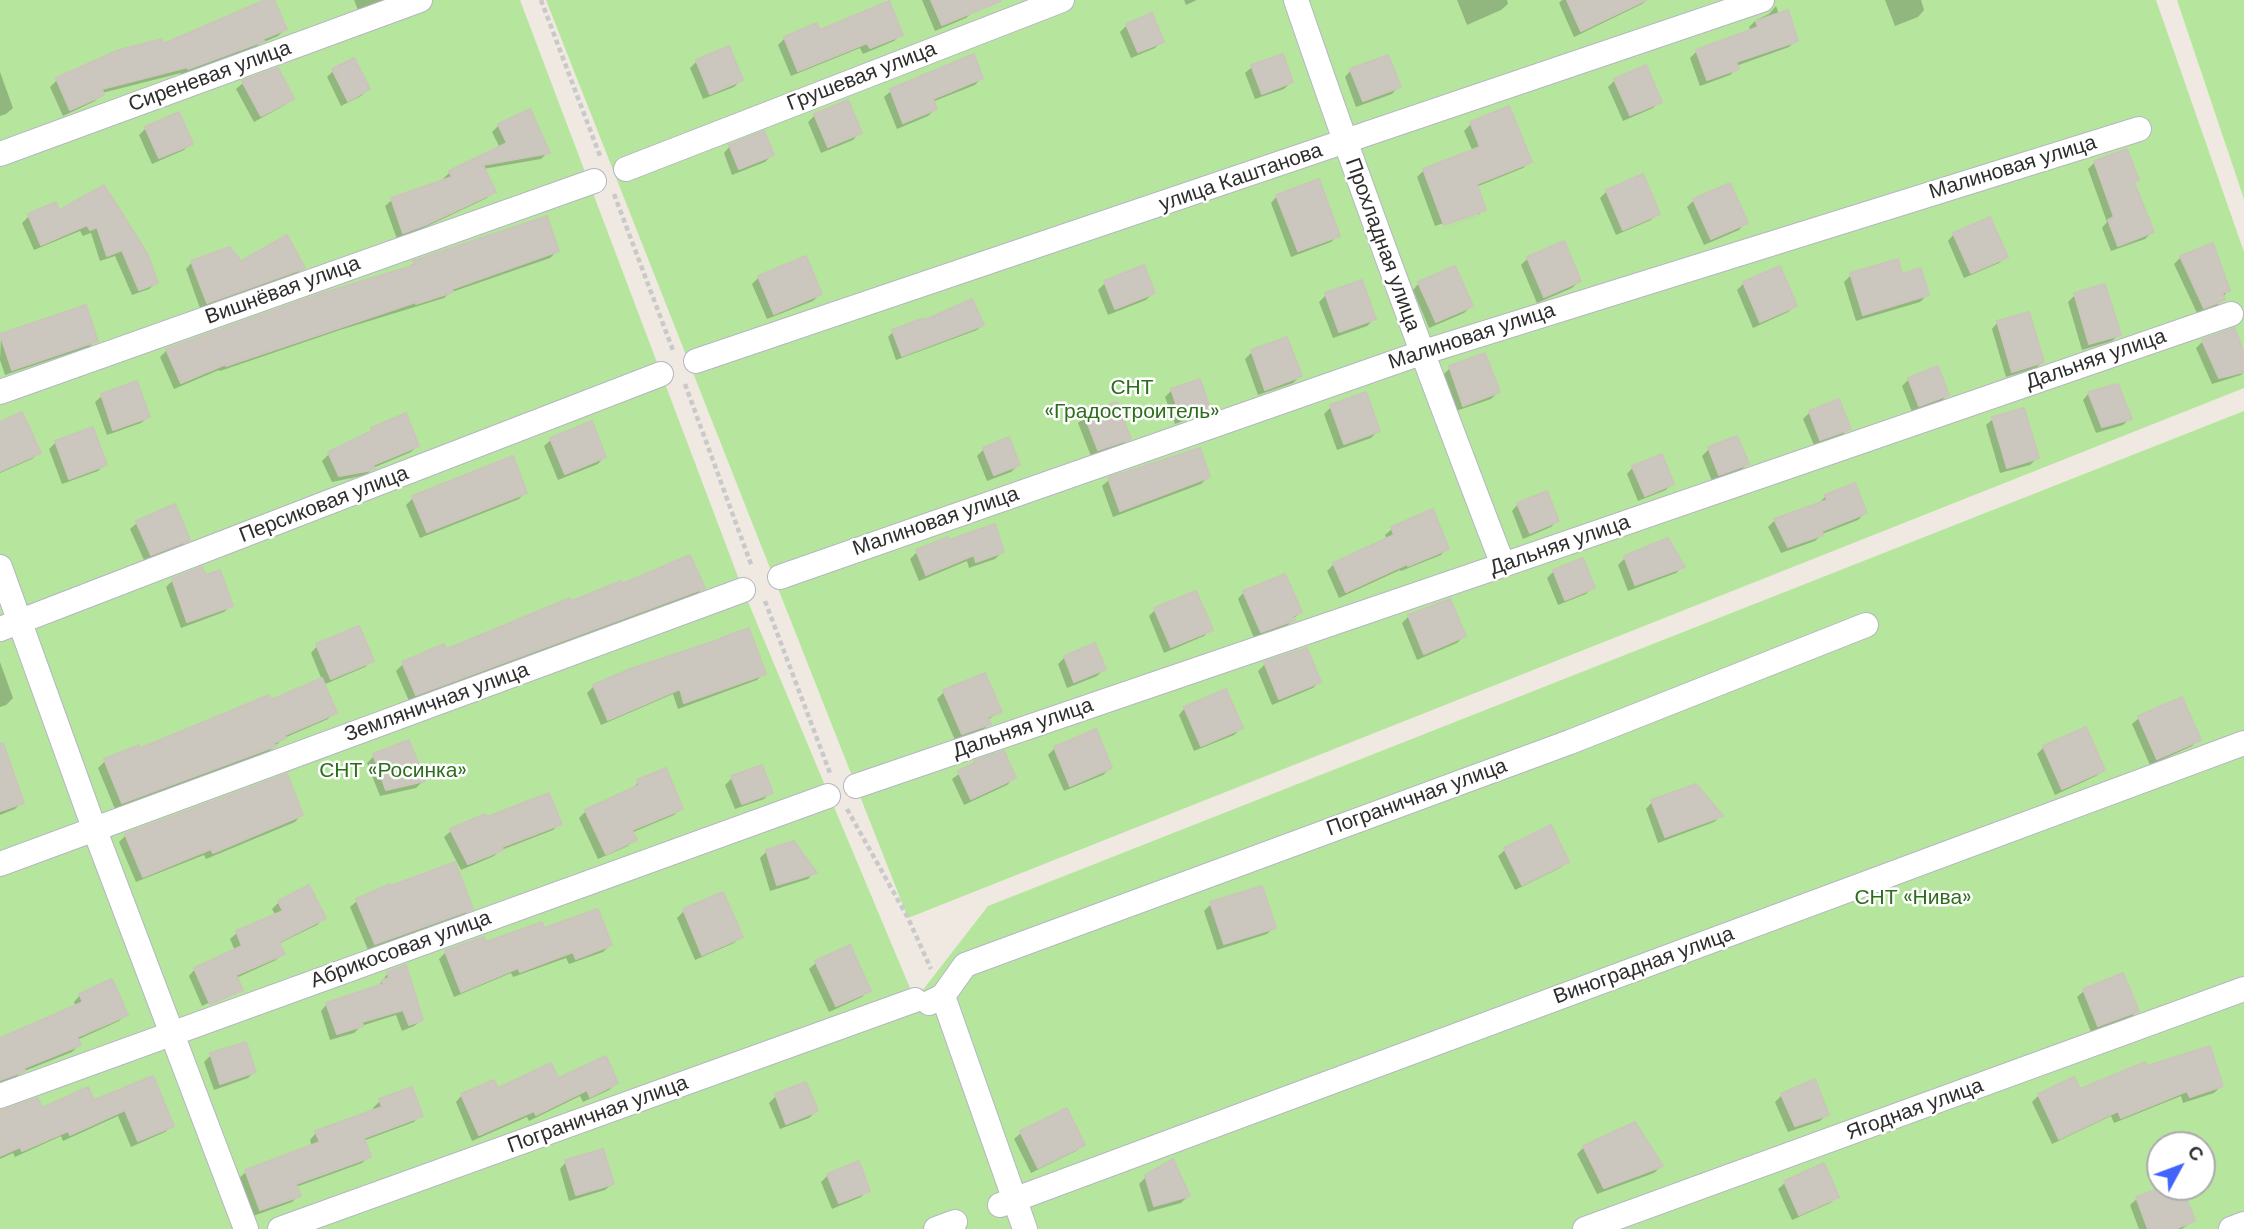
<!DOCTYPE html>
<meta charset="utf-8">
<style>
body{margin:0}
#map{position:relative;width:2244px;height:1229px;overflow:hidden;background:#efe9e1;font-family:"DM Sans",sans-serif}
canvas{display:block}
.north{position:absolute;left:2146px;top:1131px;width:70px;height:70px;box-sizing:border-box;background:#fff;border:2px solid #ababab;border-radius:50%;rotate:49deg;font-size:19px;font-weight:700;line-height:28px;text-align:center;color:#2e2e2e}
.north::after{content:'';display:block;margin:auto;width:24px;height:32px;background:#4264fb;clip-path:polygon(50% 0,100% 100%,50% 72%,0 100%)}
</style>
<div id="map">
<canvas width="2244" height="1229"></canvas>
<div class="north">С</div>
</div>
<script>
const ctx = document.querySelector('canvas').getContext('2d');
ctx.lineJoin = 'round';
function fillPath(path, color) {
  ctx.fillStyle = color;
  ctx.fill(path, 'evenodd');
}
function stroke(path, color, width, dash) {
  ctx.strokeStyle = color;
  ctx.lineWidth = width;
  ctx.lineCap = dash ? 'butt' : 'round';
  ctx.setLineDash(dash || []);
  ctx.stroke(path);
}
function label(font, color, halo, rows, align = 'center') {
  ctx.font = font + ' "DM Sans",sans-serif';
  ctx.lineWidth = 5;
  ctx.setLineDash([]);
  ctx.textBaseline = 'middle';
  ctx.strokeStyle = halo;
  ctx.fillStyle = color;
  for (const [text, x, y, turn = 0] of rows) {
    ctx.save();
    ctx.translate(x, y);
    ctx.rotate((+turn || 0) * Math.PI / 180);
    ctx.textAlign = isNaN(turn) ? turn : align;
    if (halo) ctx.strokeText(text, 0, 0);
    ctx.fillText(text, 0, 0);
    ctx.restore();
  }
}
const green = new Path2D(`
 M0 0H520L743 590 915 1000 988 906 2244 411V1229H0ZM2160 1145H2202V1187H2160Z
 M546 0H2156L2244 252V388L908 918Z
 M2177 0H2244V199Z`);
const shadow = new Path2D(`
 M270 0H272L285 29 278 36 259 44 255 48 181 75V73L102 93 95 101 63 116 50 87 57 80 162 46Z
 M354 0H385L358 10Z
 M922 0H968L973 11 966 18 935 31Z
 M1184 0H1197L1186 5Z
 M1457 0H1507L1508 4 1501 10 1467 25Z
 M1562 0H1647L1642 4 1574 37 1559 3Z
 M1885 0H1921L1924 10 1918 17 1895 26Z
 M1776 6 1779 15 1796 40 1789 47 1736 66 1737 68 1730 75 1700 86 1690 58 1697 51 1751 32 1749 27 1756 20 1769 14Z
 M1127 25 1162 41 1155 48 1131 58 1120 32Z
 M819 32 901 34 894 41 863 54 860 48 791 76 778 45 785 38Z
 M697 61 741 80 734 87 703 99 690 68Z
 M1252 67 1291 82 1284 89 1255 99 1245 73Z
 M277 70 292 98 285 105 254 122 236 89 243 83Z
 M1351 70 1398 87 1392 94 1356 107 1345 77Z
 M333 71 368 89 361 96 341 106 327 77Z
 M0 72 13 108 6 114 0 116Z
 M981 78 975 85 932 102 935 109 928 116 897 129 884 97 891 91Z
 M1615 80 1660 101 1653 108 1623 121 1608 87Z
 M178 114 191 143 184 150 152 164 139 135 146 128Z
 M815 115 859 133 853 140 821 153 808 122Z
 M1471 124 1530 162 1523 168 1476 187 1484 210 1477 216 1437 231 1479 215V211L1435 226 1417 177 1424 170 1473 152 1464 131Z
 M499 125 548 152 541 159 483 169 493 191 487 198 417 231 397 239 385 206 392 200 444 182 443 179 450 172 500 148 492 132Z
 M730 146 772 155 765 162 732 175 724 153Z
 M2095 162 2137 180 2133 184 2152 232 2145 239 2111 251 2102 228 2107 222 2088 169Z
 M103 187 156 283 149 289 132 295 115 256 100 261 91 233 83 236 80 231 34 250 22 223 29 216 58 212Z
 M1607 191 1658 213 1651 220 1616 235 1600 198Z
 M1277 196 1338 235 1331 242 1291 257 1271 203Z
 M1694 200 1745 223 1739 230 1704 245 1687 207Z
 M1954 234 2006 256 1999 263 1964 278 1948 241Z
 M557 251 550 258 449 293 444 298 340 330 220 371 219 370 174 389 160 357 166 351 318 297 408 269 414 263Z
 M2181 257 2228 290 2216 307 2197 313 2174 264Z
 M1528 258 1579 281 1572 288 1537 303 1521 265Z
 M192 262 240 263 303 268 296 274 200 308 186 269Z
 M1143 268 1153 293 1146 300 1108 315 1098 290 1105 283Z
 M1851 275 1927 295 1920 302 1856 321 1844 282Z
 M759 277 820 294 813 301 767 319 752 284Z
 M1419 283 1471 306 1464 313 1429 328 1413 290Z
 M1744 283 1795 306 1788 312 1753 328 1737 290Z
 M1326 295 1374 319 1367 326 1333 338 1319 302Z
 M2075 295 2119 334 2112 341 2082 350 2068 302Z
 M1998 322 2042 362 2036 368 2006 377 1992 329Z
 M924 323 982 325 977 330 896 360 888 337 893 332Z
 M1 335 96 340 89 347 5 375 0 360Z
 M2203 341 2244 359V372L2241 375 2212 384 2196 348Z
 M1252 352 1300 376 1293 383 1258 395 1245 359Z
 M1450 368 1498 392 1491 399 1456 411 1443 375Z
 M1909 379 1947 395 1941 402 1912 412 1902 386Z
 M1172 390 1208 407 1202 414 1175 424 1165 397Z
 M2089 393 2130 418 2123 425 2096 433 2083 400Z
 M1365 394 1378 431 1371 438 1337 450 1324 414 1331 407Z
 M102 396 148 417 141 423 107 435 95 402Z
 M1810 412 1849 428 1842 435 1814 445 1803 419Z
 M1085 416 1129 438 1122 445 1091 456 1078 423Z
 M1993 419 2037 458 2030 465 2000 473 1986 425Z
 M591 423 604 457 598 464 558 480 544 446 551 440Z
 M0 424 39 453 32 459 0 473Z
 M372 429 417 446 411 452 373 468 366 475 332 482 322 461 329 454 365 436Z
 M56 442 105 464 98 471 62 484 49 449Z
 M984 449 1018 465 1011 472 987 481 977 456Z
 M1709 449 1747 464 1740 471 1712 481 1702 456Z
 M1633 467 1672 483 1666 490 1638 501 1627 474Z
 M1208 477 1201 484 1113 517 1102 486 1109 480Z
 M525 492 519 499 420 538 406 505 413 498Z
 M1826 496 1865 513 1858 520 1822 534 1815 541 1781 553 1768 527 1775 520 1819 503Z
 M1518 504 1557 521 1551 527 1523 539 1512 511Z
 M137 523 188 539 182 546 144 560 130 529Z
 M1392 529 1447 548 1441 555 1401 571 1400 570 1339 598 1327 571 1334 564 1387 540 1385 535Z
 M947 539 948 542 1002 552 995 559 969 568 967 561 919 581 910 559 917 552Z
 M1667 540 1683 566 1676 573 1628 591 1618 565 1625 558Z
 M1554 571 1593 587 1586 594 1558 605 1547 578Z
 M205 577 231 605 224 612 181 628 166 587 173 580Z
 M621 586 703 588 696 595 409 701 396 671 403 664 443 646 446 652Z
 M1244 592 1300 612 1286 627 1254 638 1238 599Z
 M1155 610 1211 629 1204 636 1164 653 1149 616Z
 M1409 616 1464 636 1457 643 1417 660 1402 623Z
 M317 646 371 661 365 667 323 685 334 712 328 719 284 738 267 753 115 809 98 768 105 761 140 751 270 702 322 680 311 653Z
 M1306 650 1319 682 1313 688 1272 705 1258 671 1265 664Z
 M1065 657 1104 669 1097 676 1067 688 1058 664Z
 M0 662 13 698 6 705 0 707Z
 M764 673 757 680 678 709 673 694 601 725 587 693 594 686Z
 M944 692 1000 711 988 720 989 724 983 730 955 740 937 699Z
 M1185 708 1241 728 1234 735 1194 751 1179 715Z
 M2139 718 2199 739 2192 746 2150 765 2132 724Z
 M2044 747 2103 770 2096 776 2055 795 2037 754Z
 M1055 748 1110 768 1103 775 1064 791 1048 755Z
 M1003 753 1014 778 1007 785 964 805 952 779 975 763Z
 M374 756 423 781 416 788 380 796 367 763Z
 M0 759 22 802 15 809 0 815Z
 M732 778 771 792 764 799 735 809 725 785Z
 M638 782 681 808 674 815 631 833 634 839 628 846 598 859 579 818 586 811 632 790Z
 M1652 802 1721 816 1714 822 1658 843 1646 809Z
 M301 815 295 822 206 859 204 855 136 882 119 842 126 835Z
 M485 816 486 820 560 823 553 830 499 851 494 856 461 870 444 837 451 831Z
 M1505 850 1567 862 1560 868 1515 890 1498 856Z
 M767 851 814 872 808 879 770 891 760 858Z
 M357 901 471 908 464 915 368 950 350 907Z
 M279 902 324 918 317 925 278 944 282 953 276 960 236 978 241 989 235 995V991L202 1006 189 976 195 969 235 951 230 939 237 933 276 916 272 909Z
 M1211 904 1274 927 1267 934 1217 950 1204 911Z
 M684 911 741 936 734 943 695 960 677 918Z
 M543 930 610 945 603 952 569 964 566 958 513 977 511 973 454 997 439 959 446 952Z
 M816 963 869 990 862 997 829 1012 809 969Z
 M388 973 421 1020 414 1026 402 1031 396 1015 361 1026 354 1033 330 1040 321 1011 327 1004 377 988Z
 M2084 991 2137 1011 2130 1018 2091 1032 2077 997Z
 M80 995 126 1014 119 1021 77 1040 79 1045 72 1052 22 1072 16 1077 0 1083V1040L76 1007 74 1002Z
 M211 1055 254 1072 248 1078 214 1090 204 1062Z
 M2146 1068 2221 1086 2214 1093 2183 1103 2181 1096 2114 1123 2111 1116 2052 1144 2032 1102 2039 1095 2079 1091Z
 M152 1078 172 1126 165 1132 131 1147 118 1116 63 1141 61 1136 15 1157 13 1153 0 1159V1118L93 1103Z
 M557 1080 616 1083 609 1090 583 1102 580 1096 529 1121 527 1117 472 1141 456 1102 462 1095Z
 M1782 1095 1827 1114 1820 1121 1788 1132 1775 1102Z
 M776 1096 816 1111 809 1118 780 1129 769 1103Z
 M380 1101 420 1115 414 1122 363 1141 369 1156 362 1163 296 1187 299 1195 292 1202 253 1216 239 1178 246 1172 312 1147 310 1140 316 1133 375 1112 373 1108Z
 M1021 1133 1083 1145 1076 1151 1031 1173 1014 1139Z
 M1584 1147 1661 1166 1654 1173 1597 1194 1577 1154Z
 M566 1162 612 1184 605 1190 569 1201 560 1169Z
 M828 1175 868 1190 861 1197 832 1209 821 1182Z
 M1146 1177 1188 1196 1181 1203 1148 1212 1139 1184Z
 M1785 1183 1837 1197 1830 1203 1792 1220 1778 1189Z
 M2168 1187H2180L2193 1221 2182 1229H2139L2130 1205 2137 1199Z`);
const building = new Path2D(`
 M265 0H274L287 29 263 39 264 41 188 69V67L102 89 104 95 70 110 56 78 119 50 162 39 163 44Z
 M931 0H1001V1L942 25Z
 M1567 0H1646L1581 31Z
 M889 1 903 35 870 48 867 43 798 71 784 37 817 23 820 30Z
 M1788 10 1798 41 1736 62 1739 69 1707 80 1696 50 1758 27 1756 21Z
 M1152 13 1164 42 1138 52 1126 24Z
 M729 46 743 80 710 94 696 60Z
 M974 54 983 78 933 99 937 109 903 123 890 89Z
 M1283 54 1293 82 1262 94 1251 65Z
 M1388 55 1401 87 1363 101 1350 69Z
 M354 58 370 89 348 101 332 69Z
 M1646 65 1662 102 1630 115 1614 79Z
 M278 68 294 99 261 116 242 81Z
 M848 100 862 133 828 147 814 114Z
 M1509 106 1532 162 1477 184 1486 210 1444 225 1423 169 1480 147 1470 122Z
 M530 109 550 153 483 165 496 192 425 225 403 233 391 198 452 177 449 171 507 143 498 124Z
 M179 112 193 144 159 158 145 127Z
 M764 131 774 155 739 169 729 145Z
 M2127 149 2139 180 2134 182 2154 232 2118 246 2108 220 2114 217 2094 161Z
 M1643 174 1660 214 1623 230 1606 190Z
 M1319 179 1340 236 1298 251 1276 195Z
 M1730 183 1748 223 1711 239 1693 199Z
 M104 185 147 253 158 283 139 290 122 250 107 256 97 227 90 230 87 225 41 245 28 214 56 202 59 210Z
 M547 216 559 251 452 289 453 292 416 304V302L226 366V364L181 383 166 349 317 295 415 265 413 261Z
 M1990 217 2008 257 1971 273 1953 233Z
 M287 235 305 268 207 303 191 261 230 247 241 261Z
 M1564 241 1581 281 1544 297 1527 257Z
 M2213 243 2230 291 2222 293 2225 300 2204 308 2180 256Z
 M806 256 822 294 774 314 758 276Z
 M1898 259 1902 274 1921 268 1929 295 1863 315 1850 273Z
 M1144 265 1155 293 1115 309 1104 281Z
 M1455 266 1473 306 1436 322 1418 282Z
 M1780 266 1797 306 1760 322 1743 282Z
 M1362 280 1376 319 1339 332 1325 293Z
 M2105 284 2121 335 2089 344 2074 293Z
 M972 299 984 325 902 356 892 330 924 318 925 320Z
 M86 305 98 341 12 370 0 334Z
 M2029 312 2044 362 2012 372 1997 321Z
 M2235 328 2244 354V372L2219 378 2202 340Z
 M1287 337 1302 376 1265 390 1251 350Z
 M1485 353 1500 392 1463 406 1449 366Z
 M1938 366 1949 395 1919 406 1908 378Z
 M1200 379 1210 408 1181 418 1171 389Z
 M137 381 150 417 113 430 101 394Z
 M2118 384 2132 419 2102 427 2088 392Z
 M1366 392 1380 431 1344 444 1330 405Z
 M1839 399 1851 429 1820 440 1809 411Z
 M1117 402 1131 439 1098 450 1084 414Z
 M2024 408 2039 458 2007 468 1992 417Z
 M22 412 41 453 0 471V422Z
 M406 413 419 446 373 465 375 468 367 471 339 476 328 452 372 431 371 428Z
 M592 421 606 457 565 474 550 438Z
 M93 427 107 465 69 479 55 441Z
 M1737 436 1749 464 1719 475 1708 447Z
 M1009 437 1020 465 994 475 983 448Z
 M1200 448 1210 477 1120 511 1108 478Z
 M1662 454 1674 484 1645 496 1632 466Z
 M513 456 527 493 427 532 412 496Z
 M1855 483 1867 513 1822 531 1823 535 1788 547 1774 519 1827 500 1825 495Z
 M1547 491 1559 521 1530 533 1517 503Z
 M175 504 190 540 151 555 136 521Z
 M1433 509 1449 549 1408 566 1407 564 1346 592 1333 563 1394 535 1391 527Z
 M995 524 1004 552 976 562 974 555 926 575 916 550 948 537 949 540Z
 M1668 538 1685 567 1635 585 1624 556Z
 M690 555 705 588 416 695 402 662 444 644 447 649 570 598 572 601 621 581 622 584Z
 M1583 558 1595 588 1565 600 1553 570Z
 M202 567 206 575 220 570 233 606 187 622 172 579Z
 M1285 574 1302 612 1293 616 1295 620 1261 632 1243 591Z
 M1196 591 1213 630 1171 647 1154 608Z
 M1450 599 1466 636 1424 654 1408 615Z
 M359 626 374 661 331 679 316 644Z
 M749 628 766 674 684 703 680 689 608 720 593 685 630 669 721 639V638Z
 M1095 643 1106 669 1074 682 1064 656Z
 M1307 648 1321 682 1279 699 1264 662Z
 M985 673 1002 712 988 717 991 724 962 734 943 690Z
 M322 678 337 713 285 735 286 738 274 743 276 746 122 803 104 759 139 745 141 748 269 695 271 700Z
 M1226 689 1243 728 1201 746 1184 707Z
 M2182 697 2201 740 2157 759 2138 716Z
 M2086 727 2105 770 2062 789 2043 746Z
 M1096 729 1112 768 1070 786 1054 747Z
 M409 740 425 781 386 790 373 754Z
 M3 743 24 803 0 811V744Z
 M1004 751 1016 778 971 799 958 771 975 763 974 761Z
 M762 765 773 793 742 804 731 776Z
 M666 768 683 809 632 830 637 840 606 854 585 810 639 785 637 780Z
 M287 774 303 815 213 853 211 849 143 877 125 834Z
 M1696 784 1723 816 1665 837 1651 800Z
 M549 793 562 824 502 847 503 850 468 864 450 829 485 814 487 817Z
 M1551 825 1569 862 1522 885 1504 848Z
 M794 841 817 873 777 885 766 850Z
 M455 862 473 909 375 944 356 899 390 884 391 886Z
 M309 885 326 918 279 942 285 954 236 975 243 990 210 1004 194 968 242 946 236 931 283 911 278 901Z
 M1262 886 1276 928 1224 944 1210 902Z
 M723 892 743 937 702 955 683 909Z
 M598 909 612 945 576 959 573 952 520 972 518 968 461 992 445 951 484 937 486 942 542 922 544 928Z
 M850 945 871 991 836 1006 815 961Z
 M406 965 423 1020 409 1025 403 1010 362 1022 363 1026 337 1034 326 1003 383 984 382 980 389 978 387 972Z
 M2123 973 2139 1011 2098 1026 2083 989Z
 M112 979 128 1015 77 1037 81 1045 24 1068 25 1071 0 1080V1038L83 1002 79 994Z
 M246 1042 256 1072 220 1084 210 1053Z
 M2210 1046 2223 1086 2190 1097 2187 1091 2121 1118 2118 1111 2059 1139 2038 1094 2074 1077 2080 1089 2145 1062 2147 1066Z
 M606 1056 618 1083 590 1097 587 1090 536 1115 534 1111 479 1135 461 1094 494 1080 498 1088 551 1063 558 1078Z
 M153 1076 174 1126 138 1141 125 1110 70 1135 68 1131 22 1151 20 1147 0 1156V1111L38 1098 42 1108 88 1087 94 1100Z
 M1815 1079 1829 1115 1795 1126 1781 1094Z
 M806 1082 818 1111 786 1124 775 1094Z
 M412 1087 423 1116 364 1138 371 1157 296 1184 301 1196 260 1210 245 1170 320 1142 315 1131 382 1107 379 1099Z
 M1067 1108 1085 1145 1038 1168 1020 1131Z
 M1635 1122 1663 1166 1604 1188 1583 1146Z
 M603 1149 614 1184 576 1195 565 1160Z
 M1173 1159 1190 1196 1154 1206 1145 1175Z
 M859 1161 870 1191 839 1203 827 1174Z
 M1824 1163 1839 1197 1799 1215 1784 1181Z
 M2163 1187H2182L2195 1221 2175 1229H2148L2136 1197Z`);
const path = new Path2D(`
 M541 0 600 156
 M614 194 674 353
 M685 384 752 567
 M765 601 830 773
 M847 809 908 918 931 969`);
const minor = new Path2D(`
 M1296 0C1361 190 1431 378 1503 565
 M0 154 420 0
 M626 169 1062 0
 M696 361 1762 0
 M0 392 594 181
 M0 567 94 828 246 1229
 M780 577 1421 353 2139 129
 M0 629 661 374
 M856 786 1503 565 2231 314
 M0 864 743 590
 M943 996 1025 1229
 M929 1003 943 996 965 965 1570 742 1866 625
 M0 1096 828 796
 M1000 1205 2244 743
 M280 1229 915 1000
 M936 1229 955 1222
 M1585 1229 2244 989
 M2231 1229 2244 1224`);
const streetNames = [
 ["Сиреневая улица",210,77,-20],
 ["Грушевая улица",862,77,-21],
 ["Малиновая улица",2013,168,-17],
 ["улица Каштанова",1241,178,-19],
 ["Прохладная улица",1382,245,70],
 ["Вишнёвая улица",283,291,-20],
 ["Малиновая улица",1472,337,-18],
 ["Дальняя улица",2096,360,-19],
 ["Персиковая улица",324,505,-21],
 ["Малиновая улица",936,522,-19],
 ["Дальняя улица",1560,546,-19],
 ["Земляничная улица",437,703,-20],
 ["Дальняя улица",1023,729,-19],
 ["Пограничная улица",1417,798,-20],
 ["Абрикосовая улица",401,950,-20],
 ["Виноградная улица",1644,966,-20],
 ["Ягодная улица",1915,1110,-20],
 ["Пограничная улица",598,1115,-20]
];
const parkNames = [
 ["СНТ",1132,388],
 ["«Градостроитель»",1132,412],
 ["СНТ «Росинка»",393,771],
 ["СНТ «Нива»",1913,898]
];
fillPath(green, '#b6e59e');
fillPath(shadow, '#0003');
fillPath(building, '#cbc7bf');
stroke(building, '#cbc5ba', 2);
stroke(minor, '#b4b7c1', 26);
stroke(path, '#c9c9c9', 4.5, [5, 3.5]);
stroke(minor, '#fff', 24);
label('21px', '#2e2e2e', '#fff', streetNames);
label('21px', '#2c6e1b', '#fff', parkNames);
</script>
